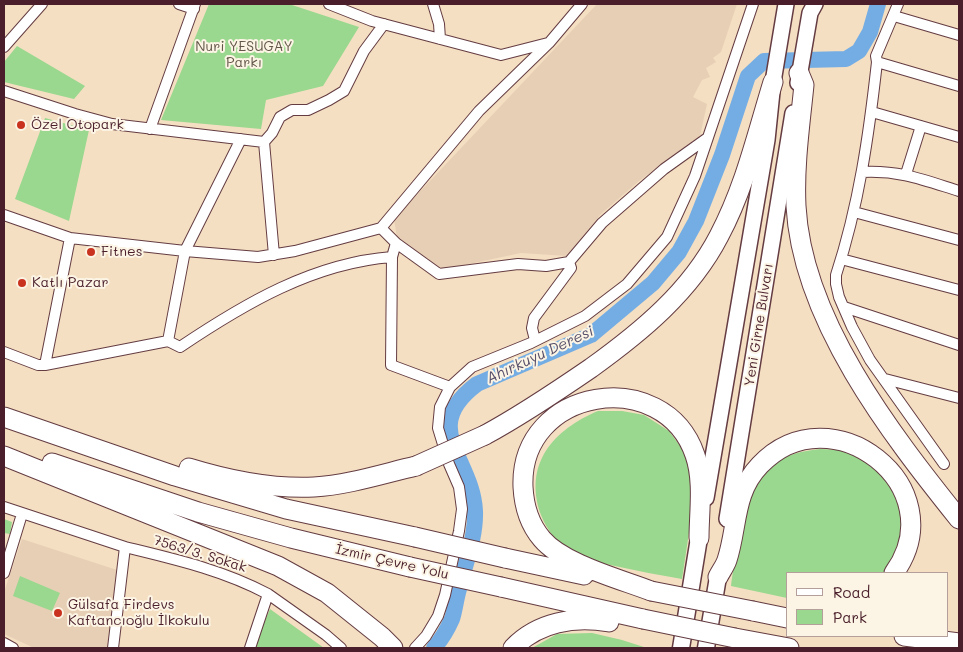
<!DOCTYPE html>
<meta charset="utf-8">
<style>
body{margin:0}
#map{position:relative;width:963px;height:652px;overflow:hidden;background:#f4dfc2;font-family:Mali,sans-serif}
canvas{display:block}
.frame{position:absolute;inset:0;border:5px solid #4a1f2b;pointer-events:none}
.legend{position:absolute;left:786px;top:572px;width:162px;height:65px;box-sizing:border-box;background:#fcf5e5;border:1px solid #b59f9b;margin:0;padding:6px 9px;list-style:none;font-size:15px;color:#4a1f2b}
.legend li{display:flex;align-items:center;gap:10px;height:25px}
.legend b{width:25px;border:1px solid #b59f9b}
</style>
<div id="map">
<canvas width="963" height="652"></canvas>
<div class="frame"></div>
<ul class="legend">
<li><b style="height:6px;background:#fff"></b>Road</li>
<li><b style="height:14px;background:#99d88e"></b>Park</li>
</ul>
</div>
<script>
const ctx = document.querySelector('canvas').getContext('2d');
ctx.lineJoin = 'round';
function fillPath(path, color) {
  ctx.fillStyle = color;
  ctx.fill(path, 'evenodd');
}
function stroke(path, color, width, dash) {
  ctx.strokeStyle = color;
  ctx.lineWidth = width;
  ctx.lineCap = dash ? 'butt' : 'round';
  ctx.setLineDash(dash || []);
  ctx.stroke(path);
}
function label(font, color, halo, rows, align = 'center') {
  ctx.font = font + ' Mali,sans-serif';
  ctx.lineWidth = 4;
  ctx.setLineDash([]);
  ctx.textBaseline = 'middle';
  ctx.strokeStyle = halo;
  ctx.fillStyle = color;
  for (const [text, x, y, turn = 0] of rows) {
    ctx.save();
    ctx.translate(x, y);
    ctx.rotate((+turn || 0) * Math.PI / 180);
    ctx.textAlign = isNaN(turn) ? turn : align;
    if (halo) ctx.strokeText(text, 0, 0);
    ctx.fillText(text, 0, 0);
    ctx.restore();
  }
}
const built = new Path2D(`
 M597 4H737L721 52 713 58 716 62 706 68 710 77 702 80 693 97 707 104 700 136 639 181 601 214 567 256 521 253 436 271 397 238 394 219Z
 M22 539 117 570 107 648H34L4 634V592Z`);
const green = new Path2D(`
 M209 4H289L359 27 323 86 266 100 261 129 161 120Z
 M17 46 85 86 74 99 4 82V62Z
 M45 118 89 130 69 221 15 199Z
 M598 411H622L644 415 669 431 686 454 693 472 690 526 682 579C660 575 637 571 615 566 602 563 587 561 575 555 559 547 547 530 541 515 523 464 553 430 598 411Z
 M820 449 843 450 870 463 890 484 901 507 902 544 889 573H787V598L731 586C739 539 740 469 797 453 804 451 812 450 820 449Z
 M4 519 12 522 10 534 4 533Z
 M20 576 60 593 52 611 13 596Z
 M270 609 324 648H253Z
 M592 633 622 640 647 648H532L557 634Z`);
const river = new Path2D(`
 M434 648C441 640 448 628 452 619 455 610 456 599 459 589 465 564 476 537 475 511 473 459 418 428 477 384L591 335 653 283 679 252 696 221 722 155 748 76 764 61 846 59 859 51 870 32 878 4`);
const street = new Path2D(`
 M179 4 194 9
 M329 4 372 21 501 55 548 43
 M433 4 439 24 440 39
 M898 4 876 56 877 62C869 134 859 205 836 275V284L839 297 852 327 870 360 944 464
 M894 16 959 35
 M4 47 42 4
 M877 62 959 86
 M4 91 75 114 112 124 264 142 272 133 280 117 292 110H308L329 100 344 91 364 51 384 24
 M872 112 959 137
 M150 129 195 4
 M264 142 274 255
 M862 172C900 170 924 180 959 191
 M906 174 921 126
 M854 212 959 240
 M4 215 70 238 185 251 258 257 295 251 381 228 479 111 549 43 582 4
 M396 243 439 274 518 264 546 266 569 262 602 223 664 169 706 139
 M392 257 391 365 450 387
 M841 259 959 290
 M844 307 959 345
 M535 340 532 328 534 318 571 268 569 262
 M168 341 180 347C244 304 313 263 392 257L396 243 381 228
 M4 352 38 365H45L168 341 185 251 241 139
 M45 365 70 238
 M885 379 959 398
 M4 507 125 547 113 648
 M125 547C174 559 223 570 268 594L250 648
 M4 573 22 514
 M268 594 326 635 341 648
 M4 643 13 648
 M415 648 426 636 438 616 445 595 459 531 462 509 459 487 449 464 438 428 440 407 450 387 472 367 531 343 585 316 627 284 667 237 695 176 753 4`);
const secondary = new Path2D(`
 M798 83 810 13 815 4
 M706 498 767 140 773 82 786 4
 M727 519 793 113`);
const primary = new Path2D(`
 M681 648 699 538
 M706 648 718 577`);
const highway = new Path2D(`
 M799 73 804 85C800 125 794 166 796 206 802 319 890 433 959 519
 M4 417 175 476 286 509 415 537
 M485 435C522 415 556 392 591 368 641 332 690 292 719 236 745 187 757 134 773 82
 M4 456 278 566 327 593 382 637 393 648
 M52 463 198 512 291 538 410 567
 M189 468C228 480 273 489 314 487 348 485 382 474 416 466
 M505 558 584 575
 M718 577C721 571 725 566 727 560 738 526 733 493 760 465 831 390 956 487 894 573
 M501 587 643 619
 M651 591C620 579 563 564 542 539 530 525 524 506 523 487 519 387 664 364 695 455 704 481 699 512 699 538
 M753 611 787 618
 M904 636 959 643
 M735 638 789 648
 M513 648C538 622 574 616 609 622`);
const highwayBridge = new Path2D(`
 M416 466 485 435
 M415 537 505 558
 M410 567 501 587
 M651 591 753 611
 M643 619 735 638`);
const markers = [
 [21,125,5,"#c8321e"],
 [91,252,5,"#c8321e"],
 [22,283,5,"#c8321e"],
 [58,613,5,"#c8321e"]
];
const parkNames = [
 ["Nuri YESUGAY",244,47],
 ["Parkı",244,63]
];
const poiNames = [
 ["Özel Otopark",31,125],
 ["Fitnes",101,252],
 ["Katlı Pazar",32,283],
 ["Gülsafa Firdevs",68,605],
 ["Kaftancıoğlu İlkokulu",68,621]
];
const streetNames = [
 ["Yeni Girne Bulvarı",759,325,-81],
 ["7563/3. Sokak",200,554,17],
 ["İzmir Çevre Yolu",392,562,13]
];
const waterNames = [
 ["Ahırkuyu Deresi",540,355,-25]
];
fillPath(built, '#e7cfb5');
fillPath(green, '#99d88e');
stroke(river, '#74ade4', 16);
stroke(street, '#643c42', 12);
stroke(secondary, '#643c42', 18);
stroke(primary, '#643c42', 19);
stroke(highway, '#643c42', 21);
stroke(street, '#fff', 10);
stroke(secondary, '#fff', 15);
stroke(primary, '#fff', 16);
stroke(highway, '#fff', 19);
stroke(highwayBridge, '#643c42', 21, []);
stroke(highwayBridge, '#fff', 19);
for (const [x, y, r, color] of markers) {
  const dot = new Path2D();
  dot.arc(x, y, r, 0, 2 * Math.PI);
  ctx.fillStyle = color;
  ctx.fill(dot);
  stroke(dot, '#fcf5e5', 2);
}
label('14px', '#625649', '#fcf5e5', parkNames);
label('14px', '#4a1f2b', '#fcf5e5', poiNames, 'left');
label('14px', '#4a1f2b', '#fcf5e5', streetNames);
label('italic 15px', '#59516c', '#fcf5e5', waterNames);
</script>
